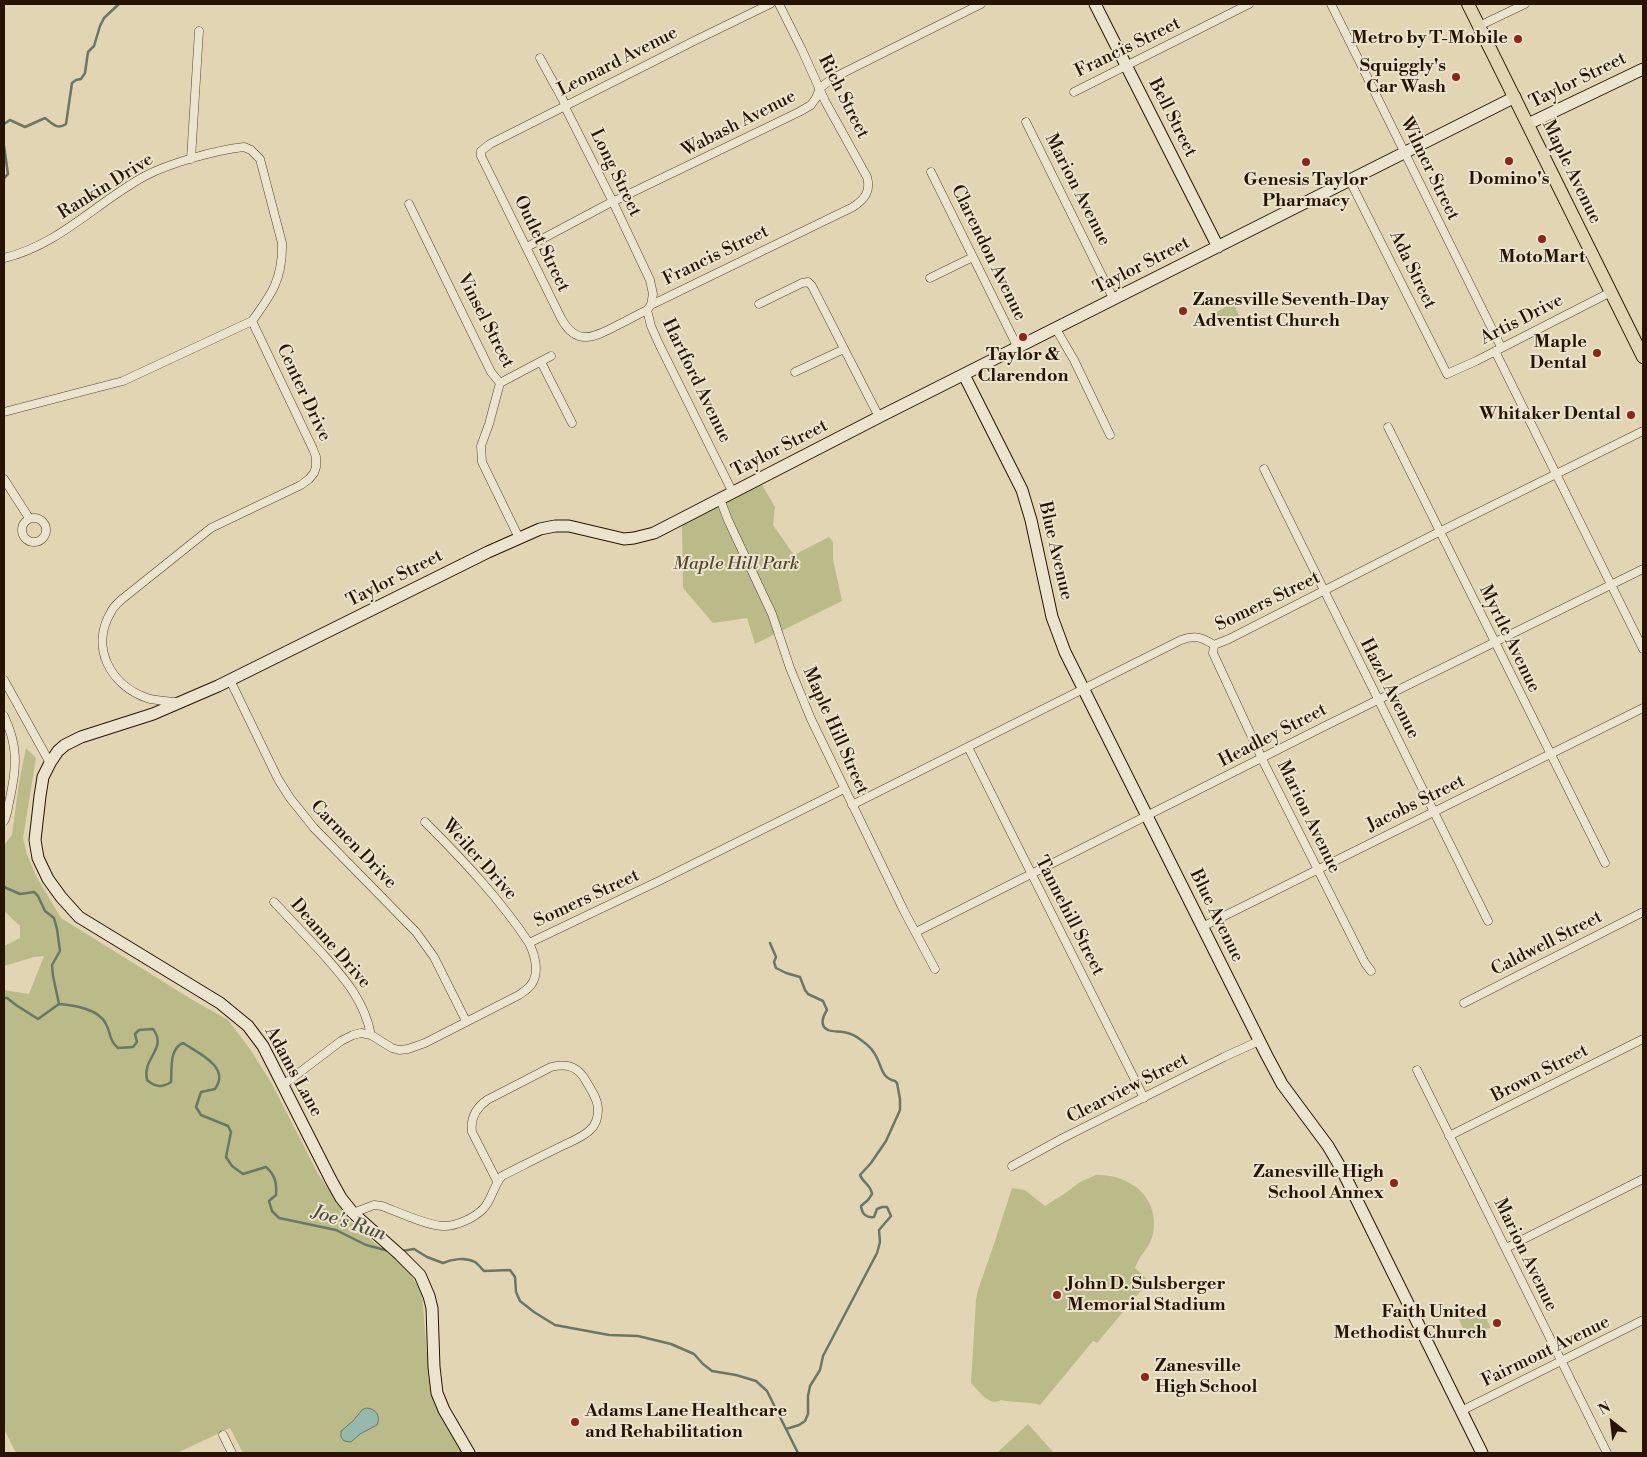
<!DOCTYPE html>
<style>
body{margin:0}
#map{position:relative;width:1647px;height:1457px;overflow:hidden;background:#e2d5b3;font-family:"Libre Bodoni",serif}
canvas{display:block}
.frame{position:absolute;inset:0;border:5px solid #261401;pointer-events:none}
.north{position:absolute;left:1587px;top:1397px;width:50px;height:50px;-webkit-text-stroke:4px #ece4ce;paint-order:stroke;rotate:331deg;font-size:14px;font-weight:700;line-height:20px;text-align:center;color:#261401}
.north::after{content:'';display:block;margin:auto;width:18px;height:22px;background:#261401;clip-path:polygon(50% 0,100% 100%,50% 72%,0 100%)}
</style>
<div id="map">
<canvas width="1647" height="1457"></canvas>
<div class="frame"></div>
<div class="north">N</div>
</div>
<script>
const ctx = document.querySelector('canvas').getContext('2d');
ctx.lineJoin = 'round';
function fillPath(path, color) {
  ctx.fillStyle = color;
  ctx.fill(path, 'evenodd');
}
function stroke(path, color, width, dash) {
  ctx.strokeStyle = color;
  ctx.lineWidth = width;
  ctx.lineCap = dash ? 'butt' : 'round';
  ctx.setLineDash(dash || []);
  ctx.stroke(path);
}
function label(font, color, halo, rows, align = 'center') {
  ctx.font = font + ' "Libre Bodoni",serif';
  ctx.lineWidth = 4;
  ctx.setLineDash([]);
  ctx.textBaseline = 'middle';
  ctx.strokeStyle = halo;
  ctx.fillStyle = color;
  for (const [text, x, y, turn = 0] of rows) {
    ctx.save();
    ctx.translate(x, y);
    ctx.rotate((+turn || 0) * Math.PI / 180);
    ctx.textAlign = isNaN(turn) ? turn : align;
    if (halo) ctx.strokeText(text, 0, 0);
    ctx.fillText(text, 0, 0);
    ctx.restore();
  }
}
const green = new Path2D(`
 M1232 300 1241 320 1232 326 1229 321 1223 324 1222 322 1219 324 1214 313 1224 308 1223 305Z
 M761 483 775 507 773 525 794 555 829 537 833 542V559L842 601 755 644 747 618 713 623 683 588 682 523Z
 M26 748 36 758 23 838 27 854 36 876 61 918 191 999 228 1020 250 1049 272 1084 318 1174 354 1226 407 1269 422 1293 429 1381 434 1403 463 1453H243L230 1428 177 1453H16L4 1429V990L29 994 44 956 34 957 4 966V946L20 938V926L4 911V845L12 835 19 783Z
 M1096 1175C1130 1174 1160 1197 1153 1234 1150 1248 1139 1255 1135 1268L1149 1281 1097 1343 1093 1341 1040 1405C1027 1401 1014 1403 1001 1400 989 1407 979 1391 971 1383L976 1300 978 1290 995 1241 1012 1188 1025 1190 1045 1206 1067 1192 1080 1182Z
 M1481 1307 1490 1326V1328L1479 1332H1465L1458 1318Z
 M1028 1424 1054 1453H997Z`);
const water = new Path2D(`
 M367 1408C376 1409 381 1416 377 1425L360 1434 351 1442 344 1441 341 1437V1431L353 1421 362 1410Z`);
const stream = new Path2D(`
 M4 124 10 120 25 127 45 118C53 124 57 130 66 124L72 83 76 80 81 79 85 73 88 52 94 46 100 26 104 18 119 4
 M4 146 8 174 4 178
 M4 887 20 894 34 892 38 896 45 911 54 918 57 929 60 951 52 965 53 976 59 1004
 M770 943 776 957 774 962 776 968 786 973 800 977 805 990 808 994 823 1001 827 1010C823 1016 819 1026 828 1030 832 1032 839 1031 843 1032 850 1033 856 1036 861 1040 867 1044 874 1051 877 1058 882 1068 882 1078 895 1081L897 1083 900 1099V1110L886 1141 871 1163 860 1175C863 1183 871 1185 872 1194L868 1200 861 1206C862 1214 866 1218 874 1217L877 1209 882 1207H887L891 1216 879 1230 880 1242 877 1253 823 1356 820 1370 810 1386 808 1396V1414L805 1421 799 1425 786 1429
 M4 998H7L16 1005 38 1019 59 1004C73 1005 99 1009 106 1024 111 1034 109 1040 118 1048L133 1047 137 1042 135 1034 139 1030 153 1029C168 1049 142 1057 147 1080 155 1087 162 1088 171 1082 172 1069 169 1049 183 1043 198 1053 231 1067 215 1089L201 1092 196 1107 201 1115 228 1126 231 1132 226 1157 232 1166 243 1174 266 1167C275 1175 277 1183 276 1195L269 1201 272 1211 279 1218 336 1230 366 1245 389 1251
 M402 1251 414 1249 427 1257 443 1263C452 1259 465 1257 475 1262 478 1264 482 1269 484 1271L510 1270 515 1277 516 1292 520 1301 534 1312 555 1325 609 1335 638 1336 671 1344 694 1354 703 1364 712 1371 736 1375 756 1381 767 1391 798 1453`);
const street = new Path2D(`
 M770 4 698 39 490 144 481 151V156L561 318C576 346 593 338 616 326 626 321 637 315 647 310L651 305 853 207C865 199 871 191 867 177L825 101 802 50 779 4
 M1331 4 1501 347
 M1479 26 1525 4
 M540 58 563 100 567 111 613 202 650 280 653 294 651 305
 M1074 92 1249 4
 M1026 122 1114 300
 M191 159 199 31
 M931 172 1018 348
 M1350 181 1447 374 1476 361 1611 292
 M409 204 491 372 500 383 489 424 481 446 482 462 519 538
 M527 247 606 205 799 112 811 105 816 98 820 88 833 78 981 4
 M4 258C59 245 97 202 145 176 170 163 216 150 244 147L251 150 260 159 282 243C283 278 272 294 252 321
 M930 278 973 257
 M759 304 802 283 808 282 812 286 879 417
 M647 310 651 326 659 344 733 493
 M1056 329 1074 360 1110 435
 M1495 351 1643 649
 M541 362 572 423
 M795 372 844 349
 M500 383 551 356
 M4 412 123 381 252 321 313 449 316 457V467L314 473 309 479 301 485 211 528 121 600C118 603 113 607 111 612 90 647 110 685 147 698 156 701 167 701 177 702
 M1388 427 1605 863
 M1264 469 1488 921
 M4 479 29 518
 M720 499 728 520 772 614 790 668 811 719 904 911 935 969
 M22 530a12 12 0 1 1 24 0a12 12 0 1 1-24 0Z
 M1214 645 1213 653 1265 765 1365 963 1371 971
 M4 680 50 763
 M230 680 278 779 290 798 314 828 416 932 434 957 466 1021
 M4 716C18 746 17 766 10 798 8 805 8 814 4 821
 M968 747 1144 1098
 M852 805 1181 640C1195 635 1202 637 1214 645L1229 639 1431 536 1643 431
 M425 822C462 859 500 899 529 943
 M274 902C290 919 306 936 322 953 345 979 364 1000 371 1035
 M1202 927 1643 708
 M916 932 1321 728 1643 569
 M1464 1003 1643 912
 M1417 1070 1607 1453
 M283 1085 341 1041 353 1035 361 1033 371 1035 392 1048 399 1050 408 1049 425 1043 519 995C523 992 528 989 531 985 540 973 535 955 529 943L661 880 844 789
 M1449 1136 1643 1039
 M1012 1166 1063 1138 1224 1057 1259 1041
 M353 1213 374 1205 382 1206C398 1212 428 1226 444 1226 457 1226 474 1218 483 1209 492 1200 493 1186 502 1176 522 1166 543 1155 564 1145 572 1141 583 1137 590 1130 596 1125 598 1116 598 1109 598 1099 591 1090 586 1081 578 1066 566 1063 551 1067L487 1100C476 1108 470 1118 472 1132L497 1181
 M1506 1248 1643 1179
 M1461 1411 1643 1320
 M223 1435 232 1453`);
const secondary = new Path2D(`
 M1095 4 1218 247
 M1528 124 1643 69
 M964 375 1022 490 1031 520 1052 617 1065 652 1266 1054 1282 1084 1328 1146 1342 1170 1482 1453
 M469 1453 444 1410 437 1393 434 1367 432 1308 429 1296 420 1275 400 1255 353 1213 341 1198 331 1180 263 1046 248 1026 220 1003 79 917 61 897 48 879 38 858 35 840 40 796 43 777 50 763 58 751 65 745 81 737 153 714 218 686 488 552 540 529 555 526H569L624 539 634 538 654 533 883 415 1515 97`);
const primary = new Path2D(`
 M1468 4 1643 357`);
const markers = [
 [1518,39,5,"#8f2418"],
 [1456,77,5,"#8f2418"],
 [1509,161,5,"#8f2418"],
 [1306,162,5,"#8f2418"],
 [1542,239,5,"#8f2418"],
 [1183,311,5,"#8f2418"],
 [1023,337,5,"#8f2418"],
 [1597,353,5,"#8f2418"],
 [1631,415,5,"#8f2418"],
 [1394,1183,5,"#8f2418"],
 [1057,1295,5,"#8f2418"],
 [1497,1323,5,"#8f2418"],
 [1145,1377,5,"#8f2418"],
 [575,1422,5,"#8f2418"]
];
const poiNames = [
 ["Metro by T-Mobile",1508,39],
 ["Squiggly's",1446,67],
 ["Car Wash",1446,88],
 ["Domino's",1509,180,"center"],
 ["Genesis Taylor",1306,181,"center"],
 ["Pharmacy",1306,202,"center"],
 ["MotoMart",1542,258,"center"],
 ["Zanesville Seventh-Day",1193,301,"left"],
 ["Adventist Church",1193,322,"left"],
 ["Maple",1587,343],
 ["Dental",1587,364],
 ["Taylor &",1023,356,"center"],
 ["Clarendon",1023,377,"center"],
 ["Whitaker Dental",1621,415],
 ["Zanesville High",1384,1173],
 ["School Annex",1384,1194],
 ["John D. Sulsberger",1067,1285,"left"],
 ["Memorial Stadium",1067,1306,"left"],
 ["Faith United",1487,1313],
 ["Methodist Church",1487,1334],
 ["Zanesville",1155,1367,"left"],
 ["High School",1155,1388,"left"],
 ["Adams Lane Healthcare",585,1412,"left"],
 ["and Rehabilitation",585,1433,"left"]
];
const streetNames = [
 ["Francis Street",1128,48,-26],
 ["Leonard Avenue",618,62,-27],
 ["Taylor Street",1578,81,-26],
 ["Rich Street",843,97,63],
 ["Bell Street",1172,118,63],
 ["Wabash Avenue",739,124,-27],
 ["Wilmer Street",1429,169,64],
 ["Maple Avenue",1571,172,64],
 ["Long Street",615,173,64],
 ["Rankin Drive",106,187,-32],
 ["Marion Avenue",1077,190,63],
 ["Outlet Street",541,244,64],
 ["Clarendon Avenue",988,253,64],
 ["Francis Street",716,256,-26],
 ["Taylor Street",1142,266,-27],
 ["Ada Street",1412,270,64],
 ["Artis Drive",1522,320,-27],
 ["Vinsel Street",485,321,63],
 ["Hartford Avenue",696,381,64],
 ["Center Drive",303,393,65],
 ["Taylor Street",780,449,-27],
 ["Blue Avenue",1055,551,77],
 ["Taylor Street",395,579,-27],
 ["Somers Street",1268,602,-26],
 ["Myrtle Avenue",1509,639,64],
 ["Hazel Avenue",1389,689,63],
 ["Maple Hill Street",835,731,66],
 ["Headley Street",1273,736,-27],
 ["Jacobs Street",1416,804,-26],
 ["Marion Avenue",1308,817,64],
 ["Carmen Drive",353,845,46],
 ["Weiler Drive",479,860,48],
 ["Somers Street",587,899,-25],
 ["Tannehill Street",1069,916,63],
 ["Blue Avenue",1216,916,64],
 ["Deanne Drive",330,944,49],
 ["Caldwell Street",1547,944,-27],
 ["Adams Lane",293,1072,61],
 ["Brown Street",1540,1074,-27],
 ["Clearview Street",1128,1089,-27],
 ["Marion Avenue",1525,1255,64],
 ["Fairmont Avenue",1546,1352,-26]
];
const parkNames = [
 ["Maple Hill Park",736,565]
];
const waterNames = [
 ["Joe's Run",349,1224,18]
];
fillPath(green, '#babb88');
fillPath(water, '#95b9aa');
stroke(water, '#697766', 1);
stroke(stream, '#697766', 2.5);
stroke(street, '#55442e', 9);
stroke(secondary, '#261401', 13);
stroke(primary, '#261401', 14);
stroke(street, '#ece4ce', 8);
stroke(secondary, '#ece4ce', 11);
stroke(primary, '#e2d5b3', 12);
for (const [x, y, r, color] of markers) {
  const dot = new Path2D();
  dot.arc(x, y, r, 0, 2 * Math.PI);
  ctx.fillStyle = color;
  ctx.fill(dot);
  stroke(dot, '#ece4ce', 2);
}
label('bold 18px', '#261401', '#ece4ce', poiNames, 'right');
label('18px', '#261401', '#ece4ce', streetNames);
label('italic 18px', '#52462a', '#ece4ce', parkNames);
label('italic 19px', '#4d4e3c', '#ece4ce', waterNames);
</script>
